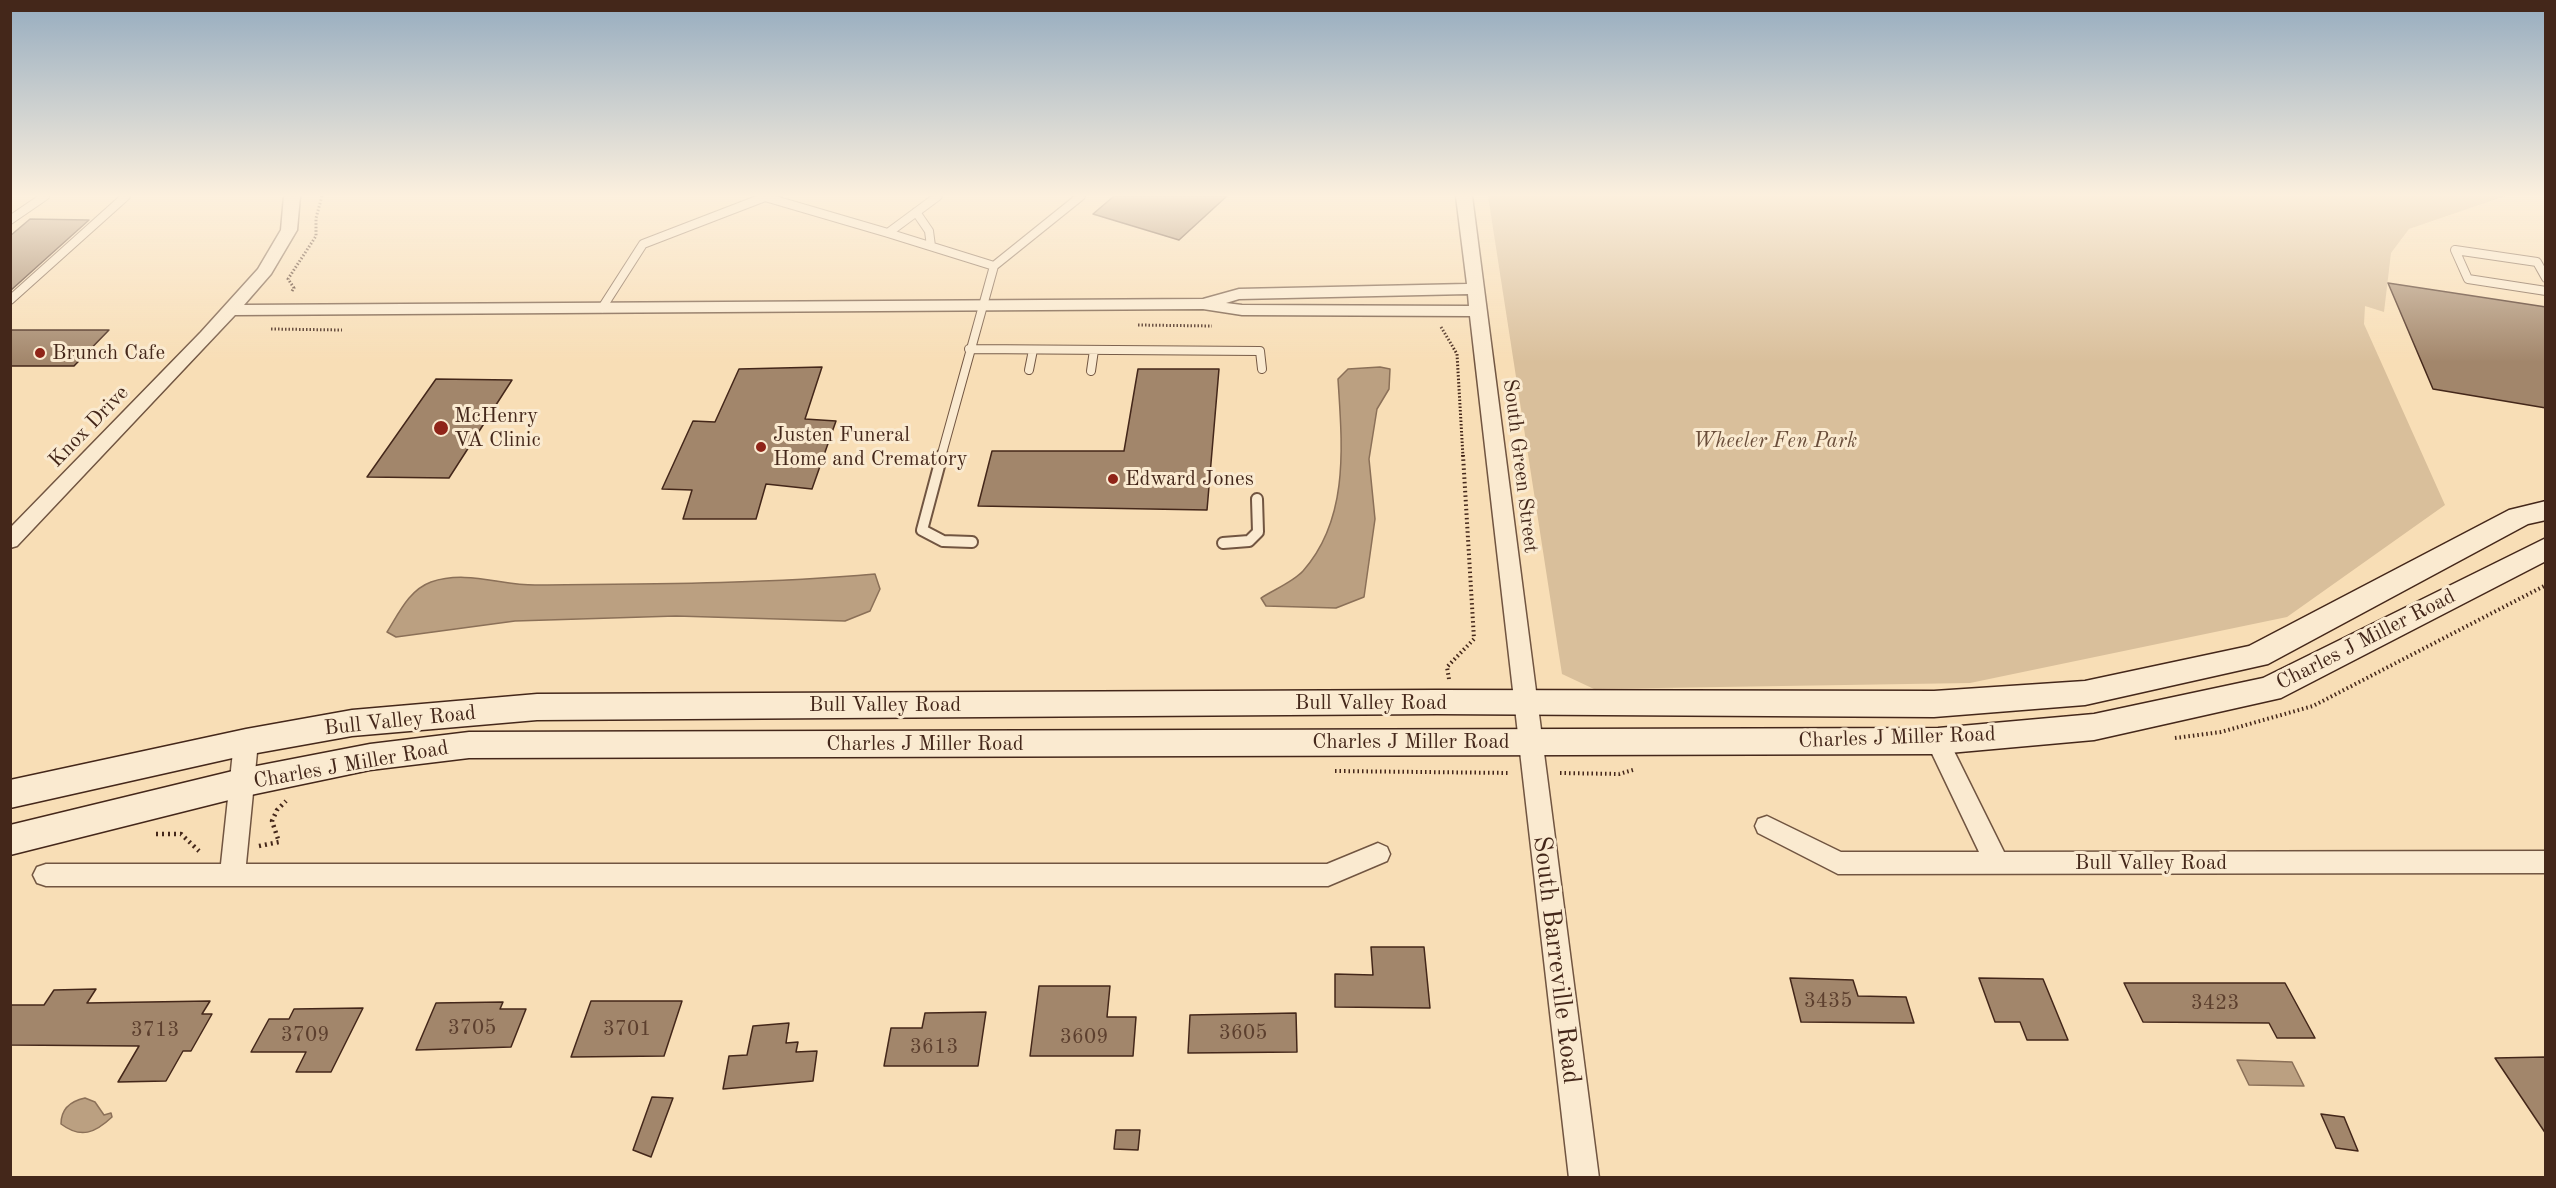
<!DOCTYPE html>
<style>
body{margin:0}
#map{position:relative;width:2556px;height:1188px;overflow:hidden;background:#f8deb6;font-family:"Old Standard TT",serif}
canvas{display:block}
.frame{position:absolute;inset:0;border:12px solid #44271a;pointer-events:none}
</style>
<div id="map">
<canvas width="2556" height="1188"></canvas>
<div class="frame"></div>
</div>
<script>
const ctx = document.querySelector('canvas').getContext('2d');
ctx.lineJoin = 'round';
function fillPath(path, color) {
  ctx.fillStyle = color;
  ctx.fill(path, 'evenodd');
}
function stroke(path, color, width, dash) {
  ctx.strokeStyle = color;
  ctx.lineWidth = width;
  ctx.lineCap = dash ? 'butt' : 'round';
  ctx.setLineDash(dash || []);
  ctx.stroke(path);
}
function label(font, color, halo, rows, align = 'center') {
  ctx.font = font + ' "Old Standard TT",serif';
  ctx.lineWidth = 6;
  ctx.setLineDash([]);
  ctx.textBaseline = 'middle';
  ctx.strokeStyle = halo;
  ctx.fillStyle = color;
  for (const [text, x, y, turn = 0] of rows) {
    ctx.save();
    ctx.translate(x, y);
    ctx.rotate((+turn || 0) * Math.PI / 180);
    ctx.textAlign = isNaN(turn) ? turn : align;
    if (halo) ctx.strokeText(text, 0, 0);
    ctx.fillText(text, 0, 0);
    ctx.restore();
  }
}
const green = new Path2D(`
 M1488 196H2505L2409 229 2391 253 2384 312 2365 306 2364 324 2445 505 2287 617 1970 683 1594 689 1562 674Z`);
const water = new Path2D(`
 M1380 367 1390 369 1389 389 1377 409 1369 459 1375 519 1364 597 1336 608 1266 606 1261 598C1273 590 1293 582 1303 571 1350 518 1342 444 1338 379L1348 369Z
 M875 574 880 589 870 611 845 621 676 616 515 621 396 637 387 632C399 613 409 590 431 582 466 570 500 585 535 585 648 584 762 584 875 574Z
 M2237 1060 2292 1062 2304 1086 2249 1085Z
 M85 1098 95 1102 104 1115 111 1113 112 1117C95 1133 81 1139 61 1124 61 1109 71 1101 85 1098Z`);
const building = new Path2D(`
 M1114 196H1227L1179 240 1093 214Z
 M30 219 89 220 10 291V236Z
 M2388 283 2546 307V408L2433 389Z
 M10 330H109L74 366H10Z
 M822 367 805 419 836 421 812 489 766 484 756 519H683L692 490 662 489 693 421 715 422 739 369Z
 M1138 369H1219L1207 510 978 506 992 451H1124Z
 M436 379 512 380 449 478 367 477Z
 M1371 947H1424L1430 1008 1335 1007V974L1373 975Z
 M1790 978 1853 980 1858 996 1906 997 1914 1023 1801 1022Z
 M1979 978 2043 979 2068 1040H2027L2020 1022H1995Z
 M2124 983H2285L2315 1038H2277L2269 1023 2143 1022Z
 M1039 986H1110L1107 1017H1136L1133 1056H1030Z
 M96 989 87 1003 210 1001 202 1014H212L191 1051H183L166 1081 118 1082 139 1046 10 1045V1005H44L54 990Z
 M591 1001H682L664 1056 571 1057Z
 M503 1002 500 1009H526L511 1047 416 1050 436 1003Z
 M363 1008 331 1072H296L306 1052H251L269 1019H289L294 1009Z
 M986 1012 978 1066H884L891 1028H922L925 1013Z
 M1296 1013 1297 1052 1188 1053 1190 1015Z
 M789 1023 786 1043 798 1042 796 1052 817 1051 813 1081 723 1089 729 1056 747 1055 753 1026Z
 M2546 1057V1134L2495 1058Z
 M652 1097 673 1098 651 1157 633 1150Z
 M2321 1114 2344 1117 2358 1151 2336 1148Z
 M1116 1130H1140L1138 1150 1114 1149Z`);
const pathFar2 = new Path2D(`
 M292 291 294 288 288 279 316 236V218L322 196
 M1138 325 1212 326
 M1441 327 1457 354 1463 457
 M271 329 342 330`);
const pathFar1 = new Path2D(`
 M1449 679 1447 667 1474 639 1463 455
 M2175 738 2221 732 2313 706 2546 585
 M1335 771 1510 773
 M1560 773 1619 774 1633 770`);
const path = new Path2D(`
 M156 834H181L199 851
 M259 846 279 842 272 821 277 810 286 801`);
const laneFar1 = new Path2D(`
 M938 196 888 233 994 266 941 457
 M916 212 929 231 931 246
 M10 220 45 196
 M994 266 1081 196
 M2546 278 2537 262 2455 250 2468 279 2546 291
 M10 300 126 196
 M602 308 643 244 765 197 888 233
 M969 349 1260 351 1262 369
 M1029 370 1033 350
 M1091 371 1094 350`);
const lane = new Path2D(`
 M942 455 922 530 943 541 972 542
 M1223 543 1249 541 1258 532 1257 499`);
const street = new Path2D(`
 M284 196H300L297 230 271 274 244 305 1203 299 1239 289 1467 284 1456 196H1472L1599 1178H1569L1470 316 1242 315 1203 309 235 315 17 546 10 548V528L201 332 258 269 281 230ZM1468 294 1469 306 1242 305 1226 303 1239 299Z
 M1938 732 1946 735 2004 852 2546 851V873L1838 874 1758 833 1755 826 1758 819 1767 816 1841 852H1979L1926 741 1930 735Z
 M246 733 254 735 258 742 246 864H1327L1378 843 1387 847 1390 854 1387 861 1328 886H46L37 883 33 875 37 867 46 864H221L234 742 238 735Z`);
const secondary = new Path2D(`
 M2546 501V520L2528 524 2268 664 2085 705 1934 717 1437 714 537 720 352 736 246 755 10 808V780L246 729 352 710 537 694 1437 690 1934 691 2085 681 2249 646 2509 510Z
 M2546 538V561L2281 698 2094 740 1938 754 469 758 370 770 241 797 10 855V825L241 769 370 744 469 732 1938 728 2094 714 2263 678Z`);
const markers = [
 [40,353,6,"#8f2418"],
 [441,428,8,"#8f2418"],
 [761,447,6,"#8f2418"],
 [1113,479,6,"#8f2418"]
];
const poiNames = [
 ["Brunch Cafe",52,353],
 ["McHenry",454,416],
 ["VA Clinic",454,440],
 ["Justen Funeral",773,435],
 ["Home and Crematory",773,459],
 ["Edward Jones",1125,479]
];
const streetNames = [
 ["Knox Drive",89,427,-46],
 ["South Green Street",1520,466,83],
 ["Charles J Miller Road",2366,640,-27],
 ["Bull Valley Road",1371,703],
 ["Bull Valley Road",885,705],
 ["Bull Valley Road",400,721,-6],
 ["Charles J Miller Road",1897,738,-2],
 ["Charles J Miller Road",1411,742],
 ["Charles J Miller Road",925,744],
 ["Charles J Miller Road",351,765,-10],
 ["Bull Valley Road",2151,863]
];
const parkNames = [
 ["Wheeler Fen Park",1775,441]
];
const nearNumbernames = [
 ["3435",1828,1001],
 ["3423",2215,1003],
 ["3705",472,1028],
 ["3701",627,1029],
 ["3713",155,1030],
 ["3605",1243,1033],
 ["3709",305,1035],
 ["3609",1084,1037],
 ["3613",934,1047]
];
const nearStreetnames = [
 ["South Barreville Road",1556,960,83]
];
fillPath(green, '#d9bf9b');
fillPath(water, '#bba081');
stroke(water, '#8b7058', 1.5);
fillPath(building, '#a2866b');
stroke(building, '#44271a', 1.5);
stroke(laneFar1, '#715541', 10);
stroke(lane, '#715541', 14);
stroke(street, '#715541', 3);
stroke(secondary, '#44271a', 3);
stroke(pathFar2, '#44271a', 3, [1.5, 2]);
stroke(pathFar1, '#44271a', 4, [1.5, 3]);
stroke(path, '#44271a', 4.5, [2, 4]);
stroke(laneFar1, '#faead0', 8);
stroke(lane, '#faead0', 10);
fillPath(street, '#faead0');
fillPath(secondary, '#faead0');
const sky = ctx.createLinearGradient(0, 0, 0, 362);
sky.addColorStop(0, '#96acbf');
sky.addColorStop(0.54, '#fcf0de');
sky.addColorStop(1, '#fcf0de00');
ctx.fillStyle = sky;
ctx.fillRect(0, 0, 2556, 362);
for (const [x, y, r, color] of markers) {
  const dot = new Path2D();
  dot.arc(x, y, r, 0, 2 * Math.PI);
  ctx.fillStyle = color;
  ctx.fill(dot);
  stroke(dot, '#faead0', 2);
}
label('21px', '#44271a', '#faead0', poiNames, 'left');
label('21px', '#44271a', '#faead0', streetNames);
label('italic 21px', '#694d3a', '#faead0', parkNames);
label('21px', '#5c3f2e', null, nearNumbernames);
label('26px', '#44271a', '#faead0', nearStreetnames);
</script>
